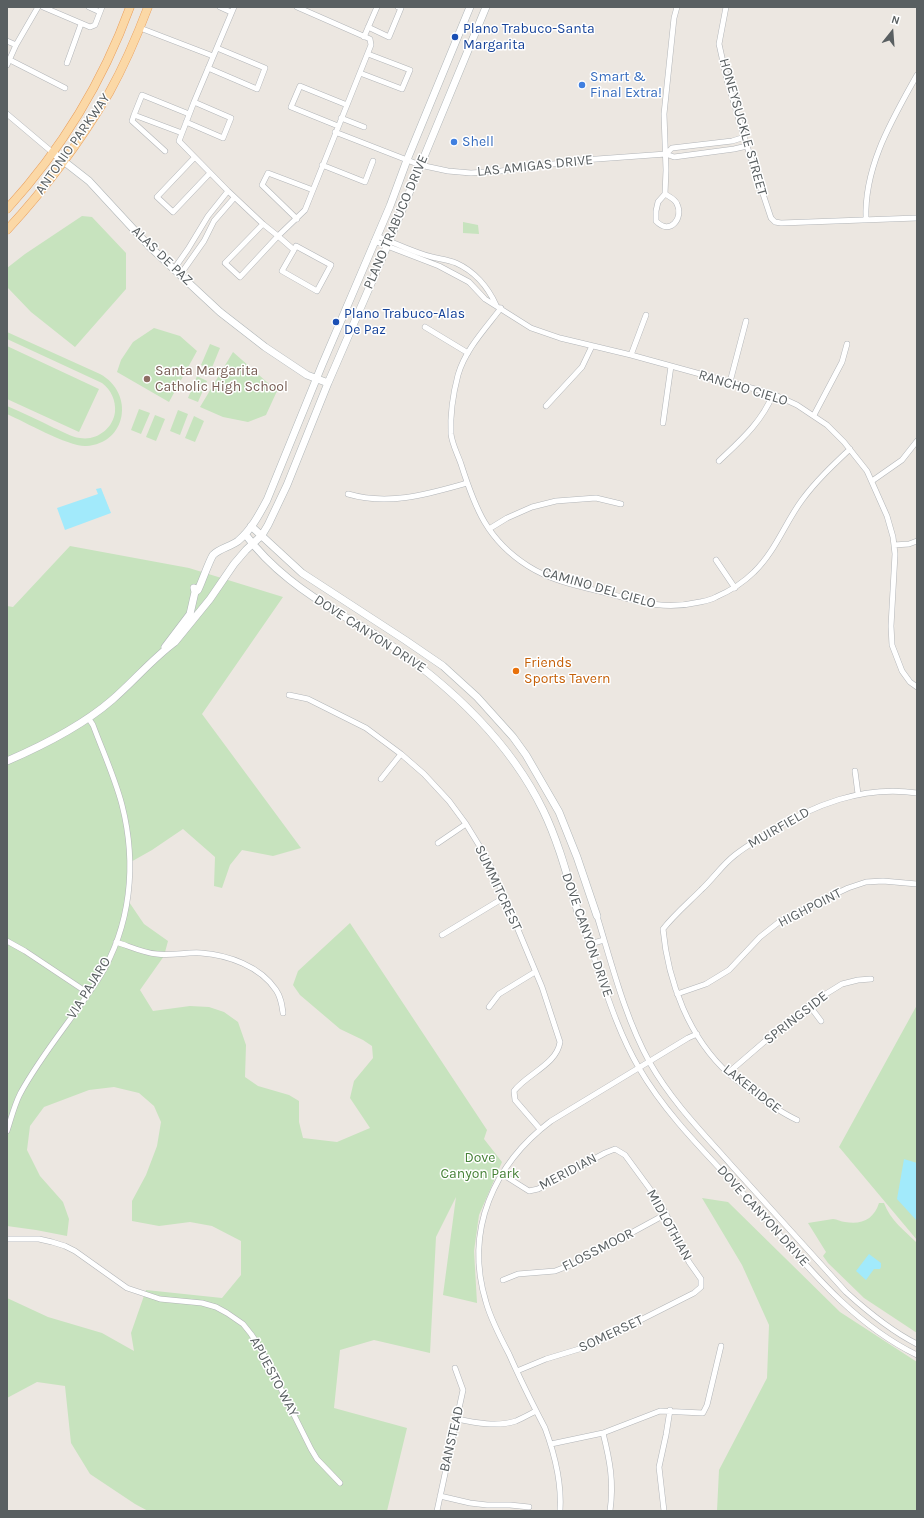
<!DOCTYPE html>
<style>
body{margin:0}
#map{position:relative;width:924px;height:1518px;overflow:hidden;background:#ece7e1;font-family:Karla,sans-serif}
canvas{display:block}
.frame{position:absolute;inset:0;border:8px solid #595f61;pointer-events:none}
.north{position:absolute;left:872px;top:12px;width:40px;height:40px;-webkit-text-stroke:3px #fff;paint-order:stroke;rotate:17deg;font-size:11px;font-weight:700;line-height:16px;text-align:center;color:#595f61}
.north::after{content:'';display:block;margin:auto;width:14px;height:18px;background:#595f61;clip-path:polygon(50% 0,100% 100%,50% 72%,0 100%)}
</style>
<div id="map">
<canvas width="924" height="1518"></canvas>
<div class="frame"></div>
<div class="north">N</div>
</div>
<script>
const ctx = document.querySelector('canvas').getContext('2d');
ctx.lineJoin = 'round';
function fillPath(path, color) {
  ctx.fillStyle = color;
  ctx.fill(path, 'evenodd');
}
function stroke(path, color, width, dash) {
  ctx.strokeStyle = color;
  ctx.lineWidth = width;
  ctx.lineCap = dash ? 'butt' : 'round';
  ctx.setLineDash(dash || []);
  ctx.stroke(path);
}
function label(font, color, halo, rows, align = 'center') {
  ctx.font = font + ' Karla,sans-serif';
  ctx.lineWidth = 3;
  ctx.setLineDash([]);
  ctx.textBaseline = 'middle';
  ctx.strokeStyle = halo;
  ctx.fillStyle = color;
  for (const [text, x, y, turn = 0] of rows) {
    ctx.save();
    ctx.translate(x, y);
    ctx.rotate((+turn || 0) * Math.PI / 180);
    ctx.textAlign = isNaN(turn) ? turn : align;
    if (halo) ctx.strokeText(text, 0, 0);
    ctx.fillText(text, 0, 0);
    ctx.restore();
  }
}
const green = new Path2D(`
 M82 216 92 217 126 253V289L75 347 31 312 7 287V268L25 254Z
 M463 222 478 225 479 234 463 233Z
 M154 328 180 336 197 351 169 402 117 372 121 360 133 342Z
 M7 332 100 374C135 393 127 444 86 446 69 447 25 422 7 414V406C23 413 39 420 54 428 62 431 71 437 80 438 96 441 113 429 115 412 116 400 111 390 102 383L7 339Z
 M210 344 220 348 211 370 201 365Z
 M7 346 99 389 79 432 7 399Z
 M233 352 277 391 266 415 248 422 223 417 200 407Z
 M197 376 207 381 198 402 188 398Z
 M139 409 150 413 141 434 131 430Z
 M178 410 188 414 180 435 170 431Z
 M155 415 165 419 156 441 146 437Z
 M194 416 204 421 195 442 185 438Z
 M70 546 189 568 283 597 202 714 301 848 273 856 242 850 230 865 222 888 214 886 215 857 183 829 152 850 129 863V902L144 924 168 941 164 956 140 990 153 1011 190 1006 209 1007 224 1012 238 1022 246 1045 245 1077 258 1086 289 1095 299 1101V1122L303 1138 337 1142 370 1128 350 1098 354 1081 373 1058 372 1046 363 1040 340 1029 300 995 293 985 298 971 350 923 487 1130 484 1139 502 1162 479 1215 474 1251 477 1303 443 1295 456 1197 436 1237 430 1353 374 1340 340 1350 334 1408 407 1428 387 1511H148L135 1504 90 1474 71 1443 65 1386 37 1382 7 1398V1298L48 1317 102 1333 134 1351 131 1333 146 1290 222 1298 241 1275V1241L212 1226 190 1222 159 1226 132 1221V1201L146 1175 157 1146 161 1122 154 1106 139 1093 114 1087 89 1090 44 1107 30 1126 27 1150 40 1176 63 1202 69 1219 67 1236 36 1230 7 1226V606L13 607Z
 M917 1005V1240L839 1147Z
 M702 1198 728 1202 840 1312 917 1362V1511H717L719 1470 767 1378 769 1325 742 1265Z
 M879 1203H884C890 1220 905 1231 917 1243V1333L864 1298 828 1263 823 1256 826 1252 808 1223C816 1222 825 1220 833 1219 837 1219 841 1222 845 1222 862 1225 874 1219 879 1203Z`);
const water = new Path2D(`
 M101 488 111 513 65 530 57 508 98 494 96 489Z
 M904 1159 917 1163V1221L897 1199Z
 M869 1254 881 1263V1267L880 1269H874L866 1280 856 1271Z`);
const street = new Path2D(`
 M43 7 90 27 95 25 102 7
 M89 7 100 12
 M220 7 231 12
 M234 7 194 102 179 141 228 191 263 224 278 236 305 210 371 45 370 39 297 7
 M726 7 719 44 727 80 747 146 771 218 775 222 781 223 917 218
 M368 27 389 37 401 8 398 7
 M140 28 213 56
 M364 37 377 7
 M7 41 16 45
 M10 60 65 88
 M67 63 81 24
 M7 65 16 45 38 7
 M208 68 257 89 265 68 217 48
 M360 73 402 89 410 70 368 54
 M7 114 52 152
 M134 115 132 121 165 151
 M341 118 364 127
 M186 122 223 138 231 118 194 102
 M338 126 291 107 300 86 347 105
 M335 132 420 165 448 171 471 173 501 171 583 160 666 154 674 157 734 149 747 146
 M182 133 134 115 142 95 189 114
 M666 154 672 148 732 141 745 137
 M194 158 157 197 173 212 210 173
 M322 165 365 182 373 161
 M665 194C670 197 675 199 677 204 684 218 670 236 656 221V211L658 202 665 194 666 170 664 114 674 18 677 7
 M297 219 262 185 268 173 313 190
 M866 219C864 166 892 120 917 75
 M263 224 225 263 240 277 278 236 294 250 296 246 331 265 317 291 282 271 294 250
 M377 236C395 243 413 252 432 257 440 259 448 260 456 263 474 271 488 287 496 305
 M374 241 439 266 469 282 485 299 531 328 560 338 631 355 773 394 797 405 827 425 844 442 867 471 887 516 893 537 895 554 891 626 892 645 902 671 910 682 917 687
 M174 269 188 249 208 216 228 191
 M180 275 204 241 214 221 234 198
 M501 308C485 329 465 350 458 375 453 394 450 415 451 434 452 444 458 455 461 464 475 508 487 540 528 566 553 582 583 587 611 594 643 603 666 610 700 602 705 601 711 600 716 597 730 591 743 583 754 572 775 552 785 523 802 500 816 481 833 465 850 449
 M425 327 468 353
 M631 355 646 315
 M730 382 746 321
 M546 406 582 367 592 346
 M814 415 842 362 847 344
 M663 423 671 366
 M719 461C740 441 762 422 773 394
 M872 481 902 460 917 441
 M348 494C389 506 428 494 467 483
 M489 529 507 518 532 507 556 501 596 498 621 504
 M894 545 909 544 917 541
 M716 560 735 588
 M289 695 308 699 366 728 401 754 424 774 449 801 466 824 485 855 496 877 542 987 560 1042C557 1064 527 1074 514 1091L515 1100 540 1129
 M855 771 858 794
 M381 779 401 754
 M438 843 466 824
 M597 916C612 965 625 1018 650 1063 672 1102 704 1134 733 1167 771 1209 809 1251 846 1292 868 1312 891 1331 917 1344
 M580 919C600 969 612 1022 639 1068 668 1118 711 1158 749 1200 800 1257 847 1321 917 1355
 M442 935 505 897
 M7 941 25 951 88 993
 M116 942C129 946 143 953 157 954 172 956 186 952 201 953 228 955 260 966 276 990 281 997 282 1005 283 1013
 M590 944 604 940
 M677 994 706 984 729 970 760 937 779 922 831 896 848 888 866 882 883 881 917 884
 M809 1005 821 1021
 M489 1007 499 994 535 972
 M728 1073 771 1036 821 997 842 984 858 980 871 979
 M797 1120C780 1112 766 1102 751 1091 743 1085 736 1080 729 1074 689 1038 668 982 663 929 674 915 688 903 701 890 713 879 722 865 735 855 745 847 757 840 768 833 813 805 863 785 917 793
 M7 1131C11 1119 14 1106 20 1094 42 1053 74 1017 99 978 131 926 137 864 122 805 115 778 103 752 93 725L89 719
 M502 1174 529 1191 538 1189 605 1153 615 1149 625 1155 658 1200 666 1214 689 1262 701 1279V1287L694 1293 589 1346 546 1359 517 1371
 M7 1239H39L52 1242 65 1246 75 1251 127 1288 160 1299 202 1303 216 1307 227 1313 243 1324 251 1334 261 1349 311 1449 317 1459 340 1483
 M503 1280 518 1274 555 1271 576 1263 666 1214
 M457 1419C476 1423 497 1427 516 1421 523 1418 530 1414 536 1411
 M603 1433C610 1461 614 1482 610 1511
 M551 1444 603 1433 660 1411 703 1413 707 1405 721 1346
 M440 1496 470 1503 487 1505H510L529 1507
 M437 1511 463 1390 455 1368
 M560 1511C562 1482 555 1455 545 1428 532 1403 520 1379 509 1354 500 1337 491 1320 486 1302 464 1230 494 1164 551 1121L688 1038 697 1034
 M664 1511 659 1467 666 1435 670 1410`);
const secondary = new Path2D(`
 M52 152 89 181 149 246 220 312 265 347 307 375 328 383
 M251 526 302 573 405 640 443 666 477 697 513 737 526 755 559 812 577 857 597 916
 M245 534C271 569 305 593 342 615 353 622 365 628 376 635 444 680 507 736 543 810 560 845 569 883 580 919
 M195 592 198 590C202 582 209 561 213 555 220 548 230 547 238 541 251 530 259 515 267 500L322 365 390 206 407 160 470 7
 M165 647 190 614 195 592 194 588
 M7 761C44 745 82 726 112 700 134 681 152 659 175 642L210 599 234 564 246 550 262 535 268 525 287 485 328 383 383 256 486 7`);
const primary = new Path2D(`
 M7 209C60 151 103 81 130 7
 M7 230C45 189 80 142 109 93 124 66 137 36 148 7`);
const markers = [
 [455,37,4,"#1a4fb4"],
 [582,85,4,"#3f7fe0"],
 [454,142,4,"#3f7fe0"],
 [336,322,4,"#1a4fb4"],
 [147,379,4,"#8d6e63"],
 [516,671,4,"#e8710a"]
];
const transitNames = [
 ["Plano Trabuco-Santa",463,29],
 ["Margarita",463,45],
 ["Plano Trabuco-Alas",344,314],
 ["De Paz",344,330]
];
const shopNames = [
 ["Smart &",590,77],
 ["Final Extra!",590,93],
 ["Shell",462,142]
];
const streetNames = [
 ["HONEYSUCKLE STREET",743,127,74],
 ["ANTONIO PARKWAY",73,144,-55],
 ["LAS AMIGAS DRIVE",535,166,-6],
 ["PLANO TRABUCO DRIVE",396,222,-67],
 ["ALAS DE PAZ",162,256,44],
 ["RANCHO CIELO",743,388,17],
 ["CAMINO DEL CIELO",599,588,16],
 ["DOVE CANYON DRIVE",370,634,33],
 ["MUIRFIELD",779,828,-30],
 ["SUMMITCREST",498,888,65],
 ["HIGHPOINT",810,908,-27],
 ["DOVE CANYON DRIVE",587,935,71],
 ["VIA PAJARO",89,988,-58],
 ["SPRINGSIDE",796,1018,-38],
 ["LAKERIDGE",752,1089,38],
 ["MERIDIAN",568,1172,-28],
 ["DOVE CANYON DRIVE",763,1216,48],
 ["MIDLOTHIAN",669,1225,61],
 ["FLOSSMOOR",598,1250,-27],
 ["SOMERSET",611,1334,-25],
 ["APUESTO WAY",274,1377,62],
 ["BANSTEAD",452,1439,-77]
];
const educationNames = [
 ["Santa Margarita",155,371],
 ["Catholic High School",155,387]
];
const foodNames = [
 ["Friends",524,663],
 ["Sports Tavern",524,679]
];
const parkNames = [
 ["Dove",480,1158],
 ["Canyon Park",480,1174]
];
fillPath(green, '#c7e3be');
fillPath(water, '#a2eafb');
stroke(street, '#b2b5b8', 6);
stroke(secondary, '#b0b6b8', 8);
stroke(primary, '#ea9f5b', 9);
stroke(street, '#fff', 5);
stroke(secondary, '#fff', 7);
stroke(primary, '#fbd8a6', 8);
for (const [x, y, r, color] of markers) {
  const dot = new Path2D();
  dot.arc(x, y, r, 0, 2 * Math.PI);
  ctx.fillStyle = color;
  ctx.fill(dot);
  stroke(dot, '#fff', 1.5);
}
label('14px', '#164399', '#fff', transitNames, 'left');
label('14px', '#366cbe', '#fff', shopNames, 'left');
label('14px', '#595f61', '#fff', streetNames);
label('14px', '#785e54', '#fff', educationNames, 'left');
label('14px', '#c56008', '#fff', foodNames, 'left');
label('14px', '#478238', '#fff', parkNames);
</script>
